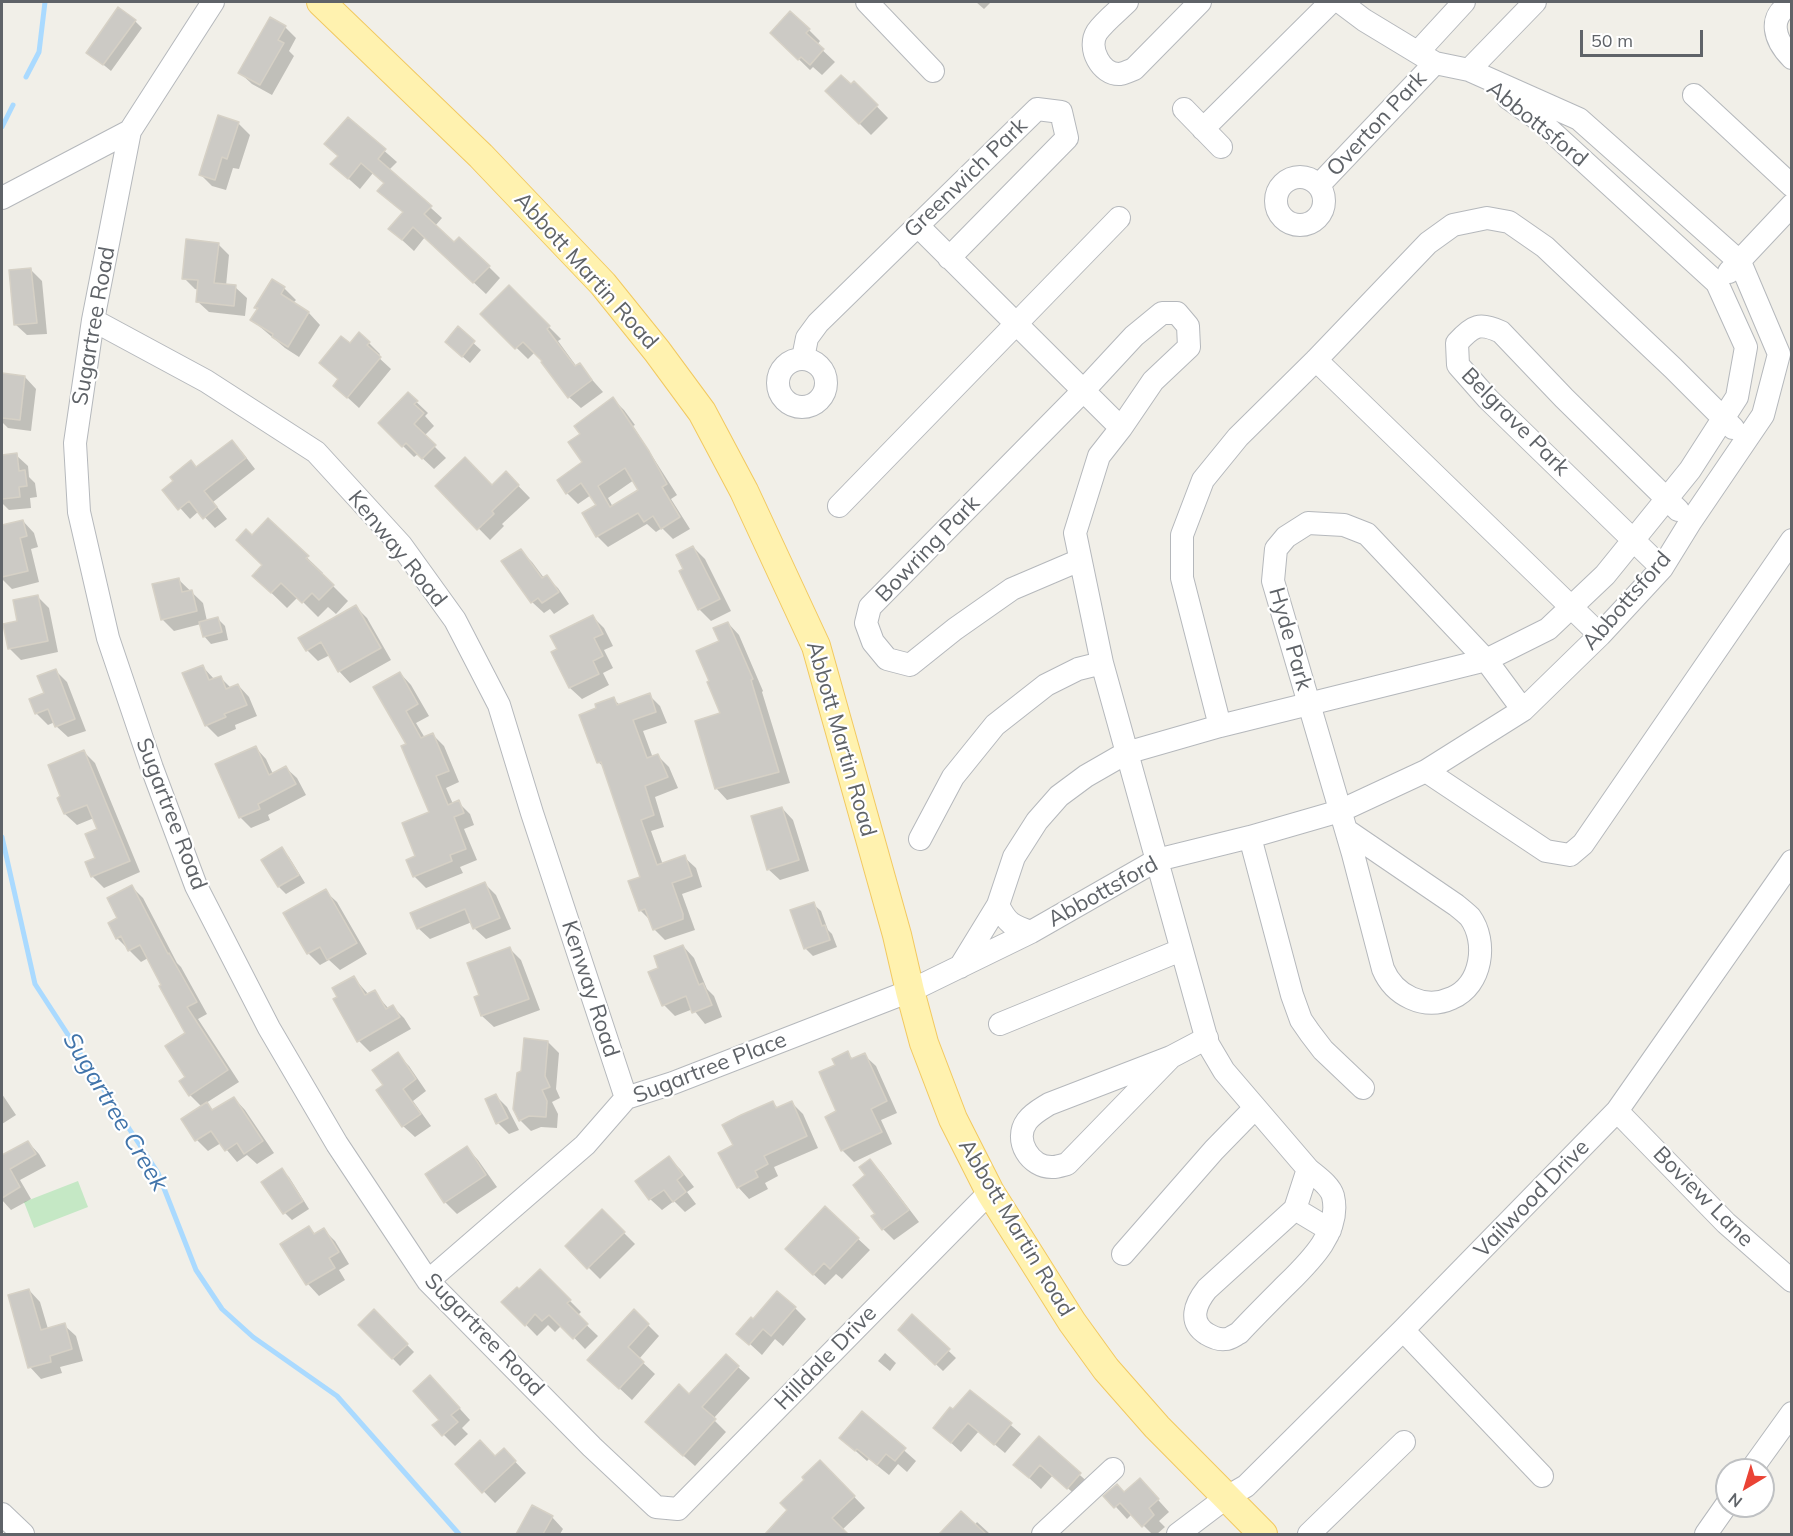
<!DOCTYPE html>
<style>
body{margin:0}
#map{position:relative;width:1793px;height:1536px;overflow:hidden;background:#f1efe8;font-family:Mulish,sans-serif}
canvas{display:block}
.frame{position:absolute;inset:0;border:3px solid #5f6368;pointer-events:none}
.north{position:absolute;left:1715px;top:1458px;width:60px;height:60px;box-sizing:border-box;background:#fff;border:2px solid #bfc1c3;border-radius:50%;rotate:218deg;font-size:16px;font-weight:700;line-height:24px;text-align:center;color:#5f6368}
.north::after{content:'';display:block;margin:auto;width:21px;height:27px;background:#ea4335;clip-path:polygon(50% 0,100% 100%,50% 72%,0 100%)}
.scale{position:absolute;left:1580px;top:30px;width:123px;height:27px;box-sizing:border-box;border:3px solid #5f6368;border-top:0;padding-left:8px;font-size:18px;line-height:21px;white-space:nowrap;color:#5f6368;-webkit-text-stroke:4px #fff;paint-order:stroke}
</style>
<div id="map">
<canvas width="1793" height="1536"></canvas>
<div class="frame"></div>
<div class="north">N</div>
<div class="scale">50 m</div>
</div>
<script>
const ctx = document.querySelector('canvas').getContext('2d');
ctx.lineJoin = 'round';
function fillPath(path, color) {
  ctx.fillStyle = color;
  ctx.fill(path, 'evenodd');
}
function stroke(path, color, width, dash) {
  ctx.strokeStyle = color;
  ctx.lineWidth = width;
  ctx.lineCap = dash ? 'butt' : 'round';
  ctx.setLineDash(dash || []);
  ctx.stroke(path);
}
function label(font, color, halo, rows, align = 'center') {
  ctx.font = font + ' Mulish,sans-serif';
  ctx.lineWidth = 4.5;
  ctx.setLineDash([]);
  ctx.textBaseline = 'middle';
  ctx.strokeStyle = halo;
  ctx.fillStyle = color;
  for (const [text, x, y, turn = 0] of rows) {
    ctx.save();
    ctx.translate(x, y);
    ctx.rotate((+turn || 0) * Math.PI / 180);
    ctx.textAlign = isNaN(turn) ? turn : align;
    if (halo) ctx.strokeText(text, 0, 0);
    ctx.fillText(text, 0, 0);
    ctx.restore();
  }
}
const green = new Path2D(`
 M78 1181 88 1207 34 1228 24 1202Z`);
const shadow = new Path2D(`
 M976 2H991L984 9Z
 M135 21 142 28 111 71 88 52Z
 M285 27 296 38 289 51 294 56 272 95 252 84 240 73Z
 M809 30 820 41 817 45 835 62 822 75 813 67 810 70 783 44Z
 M854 83 888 118 871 135 827 91 851 86Z
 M348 119 397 162 389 170 442 218 435 226 455 244 489 267 500 278 486 294 425 237 414 251 390 229 404 213 391 202 385 184 373 173 360 189 332 164 339 157Z
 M238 123 250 135 239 169 233 168 226 190 212 186 200 174Z
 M218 244 229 255 226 286 235 287 247 298 245 316 209 312 197 301 199 290 195 289 184 278Z
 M31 270 42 281 47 334 27 335 15 324Z
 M509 287 561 339 558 341 577 367 579 365 603 392 581 408 569 397 535 352 528 359 482 314Z
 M284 288 296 300 293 303 309 313 320 325 299 357 285 348 252 320 258 310 255 308Z
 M458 329 481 350 470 363 454 349Z
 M369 343 380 354 378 357 391 369 359 408 335 386 339 380 321 363 350 345Z
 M2 374 25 377 36 389 31 431 8 428 2 422Z
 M408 394 428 413 425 416 434 426 424 436 446 458 434 469 418 454 414 457 380 423Z
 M613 399 624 410 635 425 633 426 677 495 671 499 690 529 673 539 662 528 656 532 647 524 608 547 597 536 584 514 599 505 591 495 578 504 567 493 584 462 582 434ZM634 480 640 491 613 507 608 498Z
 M232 442 242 452 255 469 213 502 227 519 215 528 199 511 190 519 164 490Z
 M16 455 28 466 29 477 35 483 37 497 30 498 31 508 9 510 2 503V456Z
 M506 473 530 498 502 524 504 526 490 540 437 486 492 487Z
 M268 520 323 573 321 574 348 601 336 614 328 607 318 617 298 597 287 608 254 576 264 565 252 537Z
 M23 521 34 533 38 547 31 549 39 582 12 589 2 579V526Z
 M693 547 705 559 731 611 711 621 699 609 685 570Z
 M521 551 532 562 544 578 546 577 558 588 569 604 554 614 550 609 544 613 532 602Z
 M179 580 203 603 207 621 217 618 225 626 228 640 211 644 204 636 201 624 174 631 162 619Z
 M37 596 49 608 58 652 21 660 9 648 19 622Z
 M356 607 367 618 391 660 350 683 339 671 330 655 318 661 307 650Z
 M593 617 604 628 613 646 604 650 613 668 603 673 609 685 582 699 570 688 553 652 559 650Z
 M728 623 739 635 763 691 762 692 790 783 727 800 716 788 723 714 721 642Z
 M202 666 215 680 220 677 231 688 238 685 249 697 257 716 235 725 236 729 218 737 206 725Z
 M56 671 67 682 86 731 68 737 56 726 55 722 48 725 36 713Z
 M400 673 411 685 429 716 416 723 425 738 433 735 444 746 459 782 446 788 453 804 458 802 470 814 474 825 464 829 477 860 460 867 463 873 426 888 414 876 417 857 431 813 408 745Z
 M649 695 660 706 667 723 643 731 653 758 658 756 669 767 678 788 655 797 664 827 651 831 663 865 684 857 696 868 702 887 682 894 695 930 665 940 654 929 651 921 640 910 641 878 605 768 598 762V709L613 699 620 705Z
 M256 748 266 759 273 774 286 768 297 778 306 795 268 815 270 820 251 828 240 817Z
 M84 752 95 763 140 872 104 888 92 876 97 859 98 830 94 818 77 825 65 814 59 798Z
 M782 808 793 820 809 871 780 880 768 869Z
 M281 849 289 857 305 883 286 894 279 887 263 860Z
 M485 884 496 895 511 929 486 939 474 928 472 922 430 939 418 928Z
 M132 887 143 898 177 963 181 967 207 1014 198 1019 239 1082 206 1103 214 1111 234 1098 245 1110 274 1153 257 1164 247 1155 237 1162 221 1143 208 1151 197 1140 202 1107 190 1095 187 1077V1034L148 958 141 962 117 938 119 919Z
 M325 891 337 902 367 954 340 970 329 960 320 965 309 954 285 914Z
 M813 904 821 911 828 930 832 934 837 947 813 956 806 949 792 911Z
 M683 946 694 958 707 989 714 996 722 1017 705 1024 693 1009 675 1016 664 1005 660 969Z
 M510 949 521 960 540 1010 494 1027 482 1016 481 996Z
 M354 978 369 995 374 992 389 1009 393 1007 404 1018 411 1029 370 1052 359 1041Z
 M548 1042 559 1053 556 1089 560 1098 552 1102 558 1114 557 1128 541 1127 531 1131 520 1120 522 1072Z
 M847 1053 854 1060 864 1055 876 1066 897 1113 881 1120 892 1144 854 1162 842 1150 838 1112Z
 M397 1054 409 1066 426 1091 413 1101 431 1126 415 1137 403 1126 385 1085Z
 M2 1094 16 1115 2 1124Z
 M496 1096 507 1107 519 1130 509 1134 498 1123Z
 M791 1102 803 1114 818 1148 774 1167 778 1176 765 1183 768 1189 749 1199 738 1187 735 1145 773 1103 778 1108Z
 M28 1142 39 1154 46 1166 20 1180 31 1199 11 1210 2 1200V1157Z
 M467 1148 478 1160 497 1187 457 1214 445 1202 427 1175Z
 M669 1158 680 1169 694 1187 687 1192 696 1204 685 1212 674 1201 662 1210 650 1199 637 1181Z
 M870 1161 881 1172 919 1222 894 1240 883 1229 877 1214 868 1176Z
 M281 1170 289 1177 309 1209 292 1220 285 1213 263 1182Z
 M825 1208 870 1250 842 1279 836 1274 825 1285 798 1260Z
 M602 1211 635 1244 600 1279 567 1246Z
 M309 1228 316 1235 324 1230 335 1241 349 1264 339 1270 345 1280 319 1296 308 1284 282 1244Z
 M540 1271 581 1312 577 1316 598 1336 585 1349 562 1325 555 1332 548 1325 537 1336 504 1302 519 1291Z
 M29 1290 40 1302 48 1329 64 1325 76 1336 83 1361 60 1367 62 1373 41 1379 30 1367Z
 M795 1308 806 1319 783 1346 775 1339 762 1355 738 1333Z
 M374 1311 414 1352 400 1366 360 1325Z
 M634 1311 659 1336 639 1359 655 1374 632 1400 601 1371Z
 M912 1316 956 1358 943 1371 900 1330Z
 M885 1353 896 1363 890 1371 878 1361Z
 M726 1356 750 1378 713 1419 726 1432 695 1466 658 1433Z
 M442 1389 470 1420 462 1428 468 1434 455 1446 434 1425 441 1420Z
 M990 1407 1021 1434 1005 1453 979 1431 961 1452 935 1428Z
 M862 1413 916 1461 907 1472 898 1464 889 1475 869 1459 867 1461 841 1438Z
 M1039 1438 1092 1486 1080 1499 1053 1475 1041 1489 1015 1465Z
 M504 1450 526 1473 495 1503 457 1464 495 1458Z
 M831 1473 865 1508 842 1530 846 1534H767L789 1510 806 1480Z
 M1151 1492 1169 1512 1159 1521 1165 1527 1157 1534H1152L1132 1514 1127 1519 1106 1496Z
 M532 1507 552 1517 563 1529 560 1534H518Z
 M961 1513 974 1526 977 1522 990 1534H941Z`);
const stream = new Path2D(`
 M26 77 39 52 45 2
 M2 127 13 105
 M2 837 35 984 158 1173 196 1270 222 1309 253 1337 337 1396 459 1534`);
const building = new Path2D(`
 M118 7 136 20 103 65 86 53Z
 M790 11 810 29 806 33 824 49 810 65 801 57 798 60 770 33Z
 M270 17 286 26 278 40 284 43 260 85 238 73Z
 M841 75 851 84 854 81 878 105 859 124 825 91Z
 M218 115 239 122 227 159 222 157 215 180 199 175Z
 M348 117 386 149 378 159 432 206 424 214 454 242 459 237 490 266 473 283 413 227 402 240 388 229 403 212 377 191 384 183 361 163 348 179 330 164 338 156 324 144Z
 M186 239 219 243 214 283 236 285 234 306 196 302 198 280 182 279Z
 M31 268 37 323 14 325 9 270Z
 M272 279 285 287 281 294 309 312 288 347 272 337 273 334 250 320 258 308H254Z
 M509 285 550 326 547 329 575 366 580 363 592 380 568 398 541 362 542 361 523 342 515 349 480 314Z
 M458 326 475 341 462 357 445 342Z
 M359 332 370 342 367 345 381 357 347 398 333 386 338 379 319 363 341 336 350 343Z
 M2 373 25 376 20 420 2 418Z
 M408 392 418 401 414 404 424 413 414 424 436 445 422 459 406 443 402 447 378 423Z
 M613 397 649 451 667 484 662 487 680 517 661 529 653 516 644 522 638 513 596 537 582 513 596 505 581 483 566 494 557 480 582 462 568 442 580 434 574 426ZM625 468 638 490 610 507 598 486Z
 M232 440 246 458 204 491 217 507 203 519 189 501 178 510 162 490 173 481 170 477 191 460 196 467Z
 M17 453 19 471 25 470 27 486 19 487 20 497 2 499V455Z
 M465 457 492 485 506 471 519 485 492 511 494 514 477 530 435 486Z
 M268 518 309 556 306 558 334 585 319 600 312 593 302 603 281 583 271 593 252 576 262 565 236 540 246 529 252 535Z
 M23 520 27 536 20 538 28 571 2 577V525Z
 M693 546 720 599 698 610 679 571 683 569 676 555Z
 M521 549 542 578 547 575 559 592 542 603 538 598 531 603 501 561Z
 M179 578 182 592 192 590 197 611 161 620 152 584Z
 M38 595 48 641 8 649 3 624 17 621 13 600Z
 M356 605 381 648 338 672 321 642 306 651 298 638Z
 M593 615 603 634 594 638 603 656 593 661 599 674 569 688 551 652 557 649 550 636Z
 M218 617 222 632 203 637 199 622Z
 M728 622 753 679 751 680 779 772 715 789 695 721 720 713 707 682 709 681 696 651 719 641 713 628Z
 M203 665 209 680 221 676 226 689 238 684 247 705 224 714 226 717 205 726 182 673Z
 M56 669 75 719 55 727 48 709 35 714 29 699 44 693 37 676Z
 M400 672 418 704 406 711 421 738 433 733 449 771 436 776 448 805 459 800 464 813 454 817 466 849 450 855 452 861 413 877 406 860 415 856 402 823 429 812 401 746 406 744 373 687Z
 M650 693 656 712 633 720 647 758 658 754 668 777 645 786 654 815 641 820 657 865 685 855 692 876 672 883 683 914V919L653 930 645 909 639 911 628 881 640 877 601 762 597 763 579 715 596 708 595 704 614 697 617 705Z
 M256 746 269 775 286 766 296 784 258 804 260 809 239 818 215 764Z
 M84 750 130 861 91 877 85 862 95 858 85 834 97 829 87 805 64 814 57 798 60 796 48 765Z
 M782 807 799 860 767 870 751 816Z
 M282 847 299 875 278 887 261 860Z
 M485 882 500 918 473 929 465 909 417 929 410 913Z
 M132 885 168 954 169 953 197 1002 187 1007 228 1070 189 1096 179 1081 185 1077 165 1046 185 1033 159 986 161 985 140 945 128 951 121 936 116 939 108 923 117 918 107 898Z
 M326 889 357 943 327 960 320 947 307 954 283 913Z
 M814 902 822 926 825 925 830 940 804 949 790 910Z
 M683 945 699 985 703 983 712 1005 692 1013 686 996 662 1006 648 972 658 968 654 956Z
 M510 947 529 999 481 1016 474 997 479 995 467 963Z
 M354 976 365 995 375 990 386 1009 393 1005 400 1017 357 1042 333 999 337 997 332 988Z
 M524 1038 548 1041 545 1076 550 1087 542 1090 547 1101 546 1117 529 1116 519 1121 513 1109 517 1073 521 1071Z
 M848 1051 851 1059 865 1053 887 1101 871 1109 882 1132 841 1151 825 1117 836 1111 819 1072 835 1065 832 1059Z
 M398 1052 416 1079 403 1089 421 1114 402 1127 376 1090 383 1085 372 1070Z
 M496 1094 508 1118 496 1124 485 1099Z
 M234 1097 263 1141 244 1154 237 1143 225 1151 211 1131 195 1141 181 1119 207 1102 212 1110Z
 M773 1101 776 1108 792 1101 807 1136 764 1156 768 1164 755 1171 758 1177 737 1188 718 1153 733 1145 722 1125 741 1115Z
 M28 1141 36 1154 10 1169 20 1187 2 1198V1154V1155Z
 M467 1146 486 1175 444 1203 425 1174Z
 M669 1156 683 1175 677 1180 686 1192 673 1202 664 1190 649 1200 635 1181Z
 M870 1159 909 1210 882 1230 871 1216 875 1214 853 1185 865 1175 859 1167Z
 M282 1168 303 1201 283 1214 261 1182Z
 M825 1206 859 1238 830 1269 824 1263 813 1275 785 1249Z
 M602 1209 625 1232 587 1269 565 1246Z
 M309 1226 314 1234 324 1228 339 1252 329 1258 335 1268 306 1285 280 1244Z
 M540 1269 571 1300 567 1303 588 1324 573 1339 549 1315 542 1321 535 1314 525 1326 501 1302 517 1287 519 1289Z
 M29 1289 41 1330 65 1323 72 1349 50 1356 51 1362 28 1368 8 1295Z
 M777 1291 796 1307 771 1336 763 1329 749 1345 736 1334 751 1317 753 1319Z
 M374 1309 408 1344 392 1359 358 1325Z
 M634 1309 649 1324 628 1347 644 1362 619 1389 587 1360Z
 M912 1314 950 1349 935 1365 898 1330Z
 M726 1354 739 1366 702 1407 716 1419 683 1456 645 1422 679 1384 689 1394Z
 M430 1375 460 1408 451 1415 458 1422 442 1436 432 1425 439 1420 413 1391Z
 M970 1390 1012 1423 994 1445 968 1423 951 1443 933 1428 950 1407 953 1409Z
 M862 1411 906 1448 895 1461 886 1454 877 1465 857 1449 855 1451 839 1438Z
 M1039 1436 1081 1473 1067 1489 1040 1465 1029 1478 1013 1465Z
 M480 1440 495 1456 504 1448 516 1461 482 1493 455 1464Z
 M820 1460 855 1496 832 1518 848 1534H765L787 1510 780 1503 804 1480 802 1477Z
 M1140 1478 1159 1499 1149 1508 1154 1515 1142 1527 1120 1503 1114 1508 1103 1496 1117 1484 1124 1492Z
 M532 1505 553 1516 543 1534H516Z
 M961 1511 986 1534H939Z`);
const minor = new Path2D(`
 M213 2 130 131 93 320 75 443 79 512 108 638 152 768 196 886 269 1028 337 1144 428 1281 592 1447 656 1507 678 1509 990 1192
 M867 2 933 71
 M1127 2C1118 11 1105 21 1097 32 1087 48 1101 75 1120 74 1125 73 1129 71 1134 69L1200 2
 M1792 3C1766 17 1775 41 1792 58
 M1418 52 1464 2
 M1469 70 1535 2
 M1694 95 1792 186
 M1184 109 1221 147
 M1203 129 1331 2
 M1276 201a24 24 0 1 1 48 0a24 24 0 1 1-48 0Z
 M1319 185 1435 63
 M2 198 130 131
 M918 226 1121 428
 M1729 272 1792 205
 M93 320 206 381 316 452 401 545 455 620 499 705 532 813 626 1098
 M803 358 807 338 818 323 1037 109 1061 112 1067 138 949 258
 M778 383a24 24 0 1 1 48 0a24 24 0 1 1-48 0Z
 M1316 360 1600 635
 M839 506 1119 218
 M1080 560 1012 589 955 629 910 665 887 659 873 642 866 623 870 607 1083 391 1134 336 1162 313H1177L1188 326 1189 347 1153 381 1121 428 1099 456 1075 533 1102 663 1208 1044 1224 1071 1308 1169C1316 1176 1330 1185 1333 1196 1342 1234 1305 1266 1281 1290 1267 1304 1253 1318 1239 1333 1235 1335 1230 1339 1226 1339 1220 1340 1212 1337 1207 1334 1188 1322 1195 1304 1207 1289L1295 1209 1308 1169
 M1662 568 1488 399 1458 365 1457 343C1473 325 1480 322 1501 332L1564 398 1678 510
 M1220 726 1182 578V535L1203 480 1238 437 1316 360 1428 243 1453 225 1487 218 1509 222 1545 247 1673 368 1733 428
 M1426 771 1546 851 1570 855 1583 844 1792 540
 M1346 830 1456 905C1461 909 1466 913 1470 917 1488 942 1482 985 1452 998 1424 1011 1394 995 1383 969L1353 854 1273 581 1276 549 1286 537 1308 523 1344 525 1367 534 1486 660 1523 710
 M1250 837 1292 995 1301 1020 1310 1033 1323 1050 1363 1088
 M920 839 953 777 995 725 1046 685 1078 669 1102 663
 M1031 932C1012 926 1007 923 998 905L1014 857 1037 821 1059 796 1086 776 1126 753 1220 726 1486 660 1548 629 1605 575 1690 470 1737 397 1746 347 1717 283 1539 120 1508 98
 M960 967 998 905
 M1000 1024 1181 950
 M1171 1057 1067 1164C1063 1165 1057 1167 1053 1167 1030 1168 1013 1140 1027 1121 1033 1113 1041 1109 1049 1104L1171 1057 1207 1038
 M1617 1111 1726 1223 1792 1281
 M1295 1209 1330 1230
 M1123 1254 1214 1150 1255 1108
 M428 1281 585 1145 626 1098 673 1083 910 991 1031 932 1157 860 1250 837 1340 811 1426 771 1523 710 1600 635 1662 568 1691 521 1763 415 1779 354 1740 262 1579 119 1469 70 1435 63 1364 20 1340 2
 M1403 1330 1542 1476
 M1751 1470 1792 1413
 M2 1514 23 1534
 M1043 1534 1113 1469
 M1178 1534 1227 1497 1246 1486 1403 1330 1617 1111 1792 861
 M1309 1534 1404 1442
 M1706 1534 1727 1504`);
const major = new Path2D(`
 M321 2 481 156 603 284 657 351 702 412 744 491 816 646 897 935 910 991 924 1043 953 1119 990 1192 1072 1322 1106 1369 1157 1427 1263 1534`);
const streetNames = [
 ["Overton Park",1377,124,-47],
 ["Abbottsford",1537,124,39],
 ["Greenwich Park",966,178,-44],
 ["Abbott Martin Road",586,271,48],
 ["Sugartree Road",94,326,-80],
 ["Belgrave Park",1515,422,45],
 ["Kenway Road",397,549,51],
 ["Bowring Park",928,549,-46],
 ["Abbottsford",1627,601,-49],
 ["Hyde Park",1290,639,74],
 ["Abbott Martin Road",841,739,74],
 ["Sugartree Road",171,814,69],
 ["Abbottsford",1103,892,-29],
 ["Kenway Road",590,989,72],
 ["Sugartree Place",710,1068,-21],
 ["Boview Lane",1703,1197,45],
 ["Vailwood Drive",1532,1199,-46],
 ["Abbott Martin Road",1016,1228,59],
 ["Sugartree Road",484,1335,46],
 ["Hilldale Drive",826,1358,-46]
];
const waterNames = [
 ["Sugartree Creek",115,1112,59]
];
fillPath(green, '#c5e8c5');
fillPath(shadow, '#0003');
stroke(stream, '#aadaff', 5);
fillPath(building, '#cccac5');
stroke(building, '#d6d1c6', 1.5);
stroke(minor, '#b5b8bc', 24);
stroke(major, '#f2c960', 30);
stroke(minor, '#fff', 22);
stroke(major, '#fff2af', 28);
label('22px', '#5f6368', '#fff', streetNames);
label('italic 24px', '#4174aa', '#fff', waterNames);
</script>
